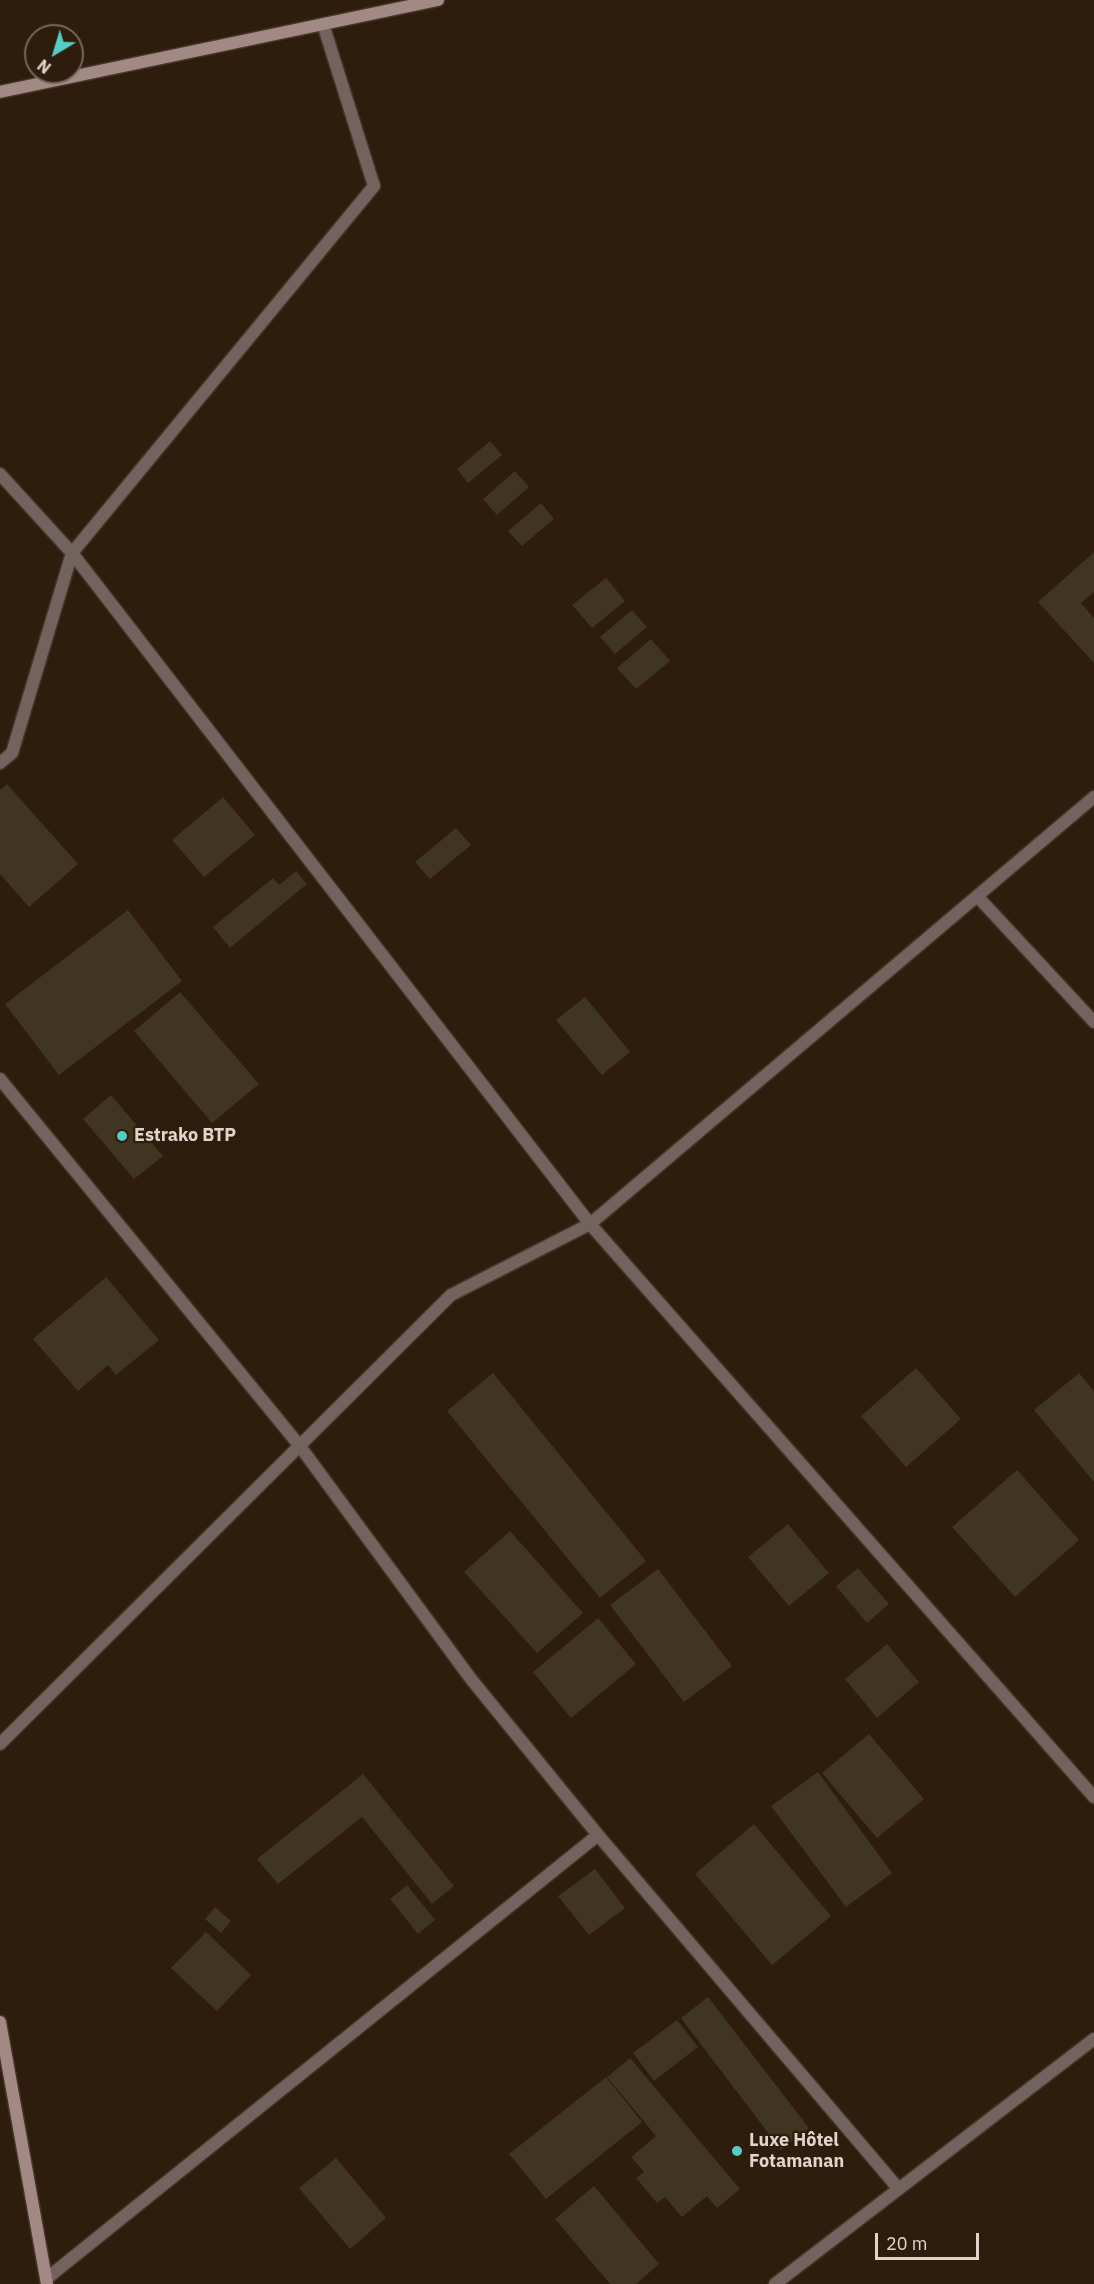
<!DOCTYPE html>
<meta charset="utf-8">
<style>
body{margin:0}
#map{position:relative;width:1094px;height:2284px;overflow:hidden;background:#2e1c0d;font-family:"IBM Plex Sans",sans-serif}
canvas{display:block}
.north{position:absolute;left:24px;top:24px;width:60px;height:60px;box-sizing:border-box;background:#2e1c0d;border:2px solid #766659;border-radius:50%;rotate:218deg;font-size:16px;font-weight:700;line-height:24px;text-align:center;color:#e1d4cb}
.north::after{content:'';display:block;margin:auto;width:21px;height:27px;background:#54cdc7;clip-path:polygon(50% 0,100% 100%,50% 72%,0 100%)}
.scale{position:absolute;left:875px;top:2233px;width:104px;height:27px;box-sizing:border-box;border:3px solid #e1d4cb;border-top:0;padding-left:8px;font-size:18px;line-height:21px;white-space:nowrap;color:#e1d4cb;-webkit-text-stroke:4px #2e1c0d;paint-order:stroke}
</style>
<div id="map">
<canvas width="1094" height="2284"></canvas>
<div class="north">N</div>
<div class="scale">20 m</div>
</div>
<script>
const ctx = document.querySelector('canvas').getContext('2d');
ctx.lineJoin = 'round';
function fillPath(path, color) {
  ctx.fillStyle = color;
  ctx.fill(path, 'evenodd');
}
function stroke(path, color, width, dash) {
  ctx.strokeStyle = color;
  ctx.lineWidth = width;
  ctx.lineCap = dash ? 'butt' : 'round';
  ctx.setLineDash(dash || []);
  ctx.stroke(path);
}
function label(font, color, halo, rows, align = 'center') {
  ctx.font = font + ' "IBM Plex Sans",sans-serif';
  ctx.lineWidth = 4.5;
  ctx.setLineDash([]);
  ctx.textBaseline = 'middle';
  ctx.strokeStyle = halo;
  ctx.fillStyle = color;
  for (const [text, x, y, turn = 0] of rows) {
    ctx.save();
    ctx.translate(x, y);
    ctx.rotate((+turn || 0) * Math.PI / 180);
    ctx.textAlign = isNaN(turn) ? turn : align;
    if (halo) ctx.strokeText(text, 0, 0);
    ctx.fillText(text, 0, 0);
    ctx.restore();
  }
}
const building = new Path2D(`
 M490 441 502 455 468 483 457 469Z
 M515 471 529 487 497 515 483 499Z
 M541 503 554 519 522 546 508 531Z
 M1094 552V592L1081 603 1094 618V663L1038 602Z
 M606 578 625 601 592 628 572 605Z
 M632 610 647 627 615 654 600 637Z
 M651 639 670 661 636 689 617 668Z
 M7 784 78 864 29 907 0 874V790Z
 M223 797 255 835 204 877 172 840Z
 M456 828 471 845 430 879 415 862Z
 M296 871 307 884 230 948 213 927 273 878 279 885Z
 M128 910 182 981 59 1075 5 1004Z
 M180 992 259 1084 212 1123 134 1031Z
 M585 997 630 1052 602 1075 556 1020Z
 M111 1095 163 1156 134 1179 83 1119Z
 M106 1277 159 1340 116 1375 108 1365 78 1391 33 1339Z
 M916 1368 961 1419 906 1467 861 1416Z
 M493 1373 646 1561 600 1598 447 1411Z
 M1079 1373 1094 1391V1482L1034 1410Z
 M1017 1470 1079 1540 1015 1597 952 1527Z
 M788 1524 829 1573 789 1606 748 1557Z
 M510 1531 583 1613 537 1653 464 1572Z
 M858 1568 889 1604 867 1623 836 1586Z
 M658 1569 732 1666 684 1702 610 1605Z
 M598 1618 636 1664 571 1718 533 1672Z
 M887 1644 919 1682 877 1718 845 1679Z
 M869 1734 924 1799 877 1838 822 1773Z
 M818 1772 892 1873 846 1907 771 1806Z
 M363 1774 454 1886 432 1904 362 1817 278 1884 257 1859Z
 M754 1824 831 1916 772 1965 695 1874Z
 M595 1869 625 1908 589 1935 558 1896Z
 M407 1885 435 1920 418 1934 390 1899Z
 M215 1907 231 1921 221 1933 205 1919Z
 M206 1932 251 1975 217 2011 171 1968Z
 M708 1997 809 2128 781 2150 681 2018Z
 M677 2020 698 2047 654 2081 633 2053Z
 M630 2058 740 2189 717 2208 707 2196 682 2217 665 2197 657 2203 636 2178 644 2172 631 2157 656 2136 607 2077Z
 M606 2077 642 2122 546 2199 509 2154Z
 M336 2158 386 2218 350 2249 299 2188Z
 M594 2186 659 2264 636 2284H610L555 2219Z`);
const minor = new Path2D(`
 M0 474 72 553 590 1224 1094 1797
 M0 763 12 753 72 553 374 186 323 24
 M977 896 1094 1022
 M0 1079 299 1445 471 1679 598 1835 898 2188
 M0 1744 451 1295 590 1224 1094 797
 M46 2279 598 1835
 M775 2284 1094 2039`);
const secondary = new Path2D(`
 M0 92 438 0
 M0 2022 47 2284`);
const markers = [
 [122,1136,6,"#54cdc7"],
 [737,2151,6,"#54cdc7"]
];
const poiNames = [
 ["Estrako BTP",134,1136],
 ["Luxe Hôtel",749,2141],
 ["Fotamanan",749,2162]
];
fillPath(building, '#403520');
stroke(minor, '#473628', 15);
stroke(secondary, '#473628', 15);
stroke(minor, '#73635f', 12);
stroke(secondary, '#a28983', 12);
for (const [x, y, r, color] of markers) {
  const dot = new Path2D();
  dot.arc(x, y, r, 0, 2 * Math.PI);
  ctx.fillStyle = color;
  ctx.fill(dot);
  stroke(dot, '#2e1c0d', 2);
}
label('bold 18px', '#e1d4cb', '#2e1c0d', poiNames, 'left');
</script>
